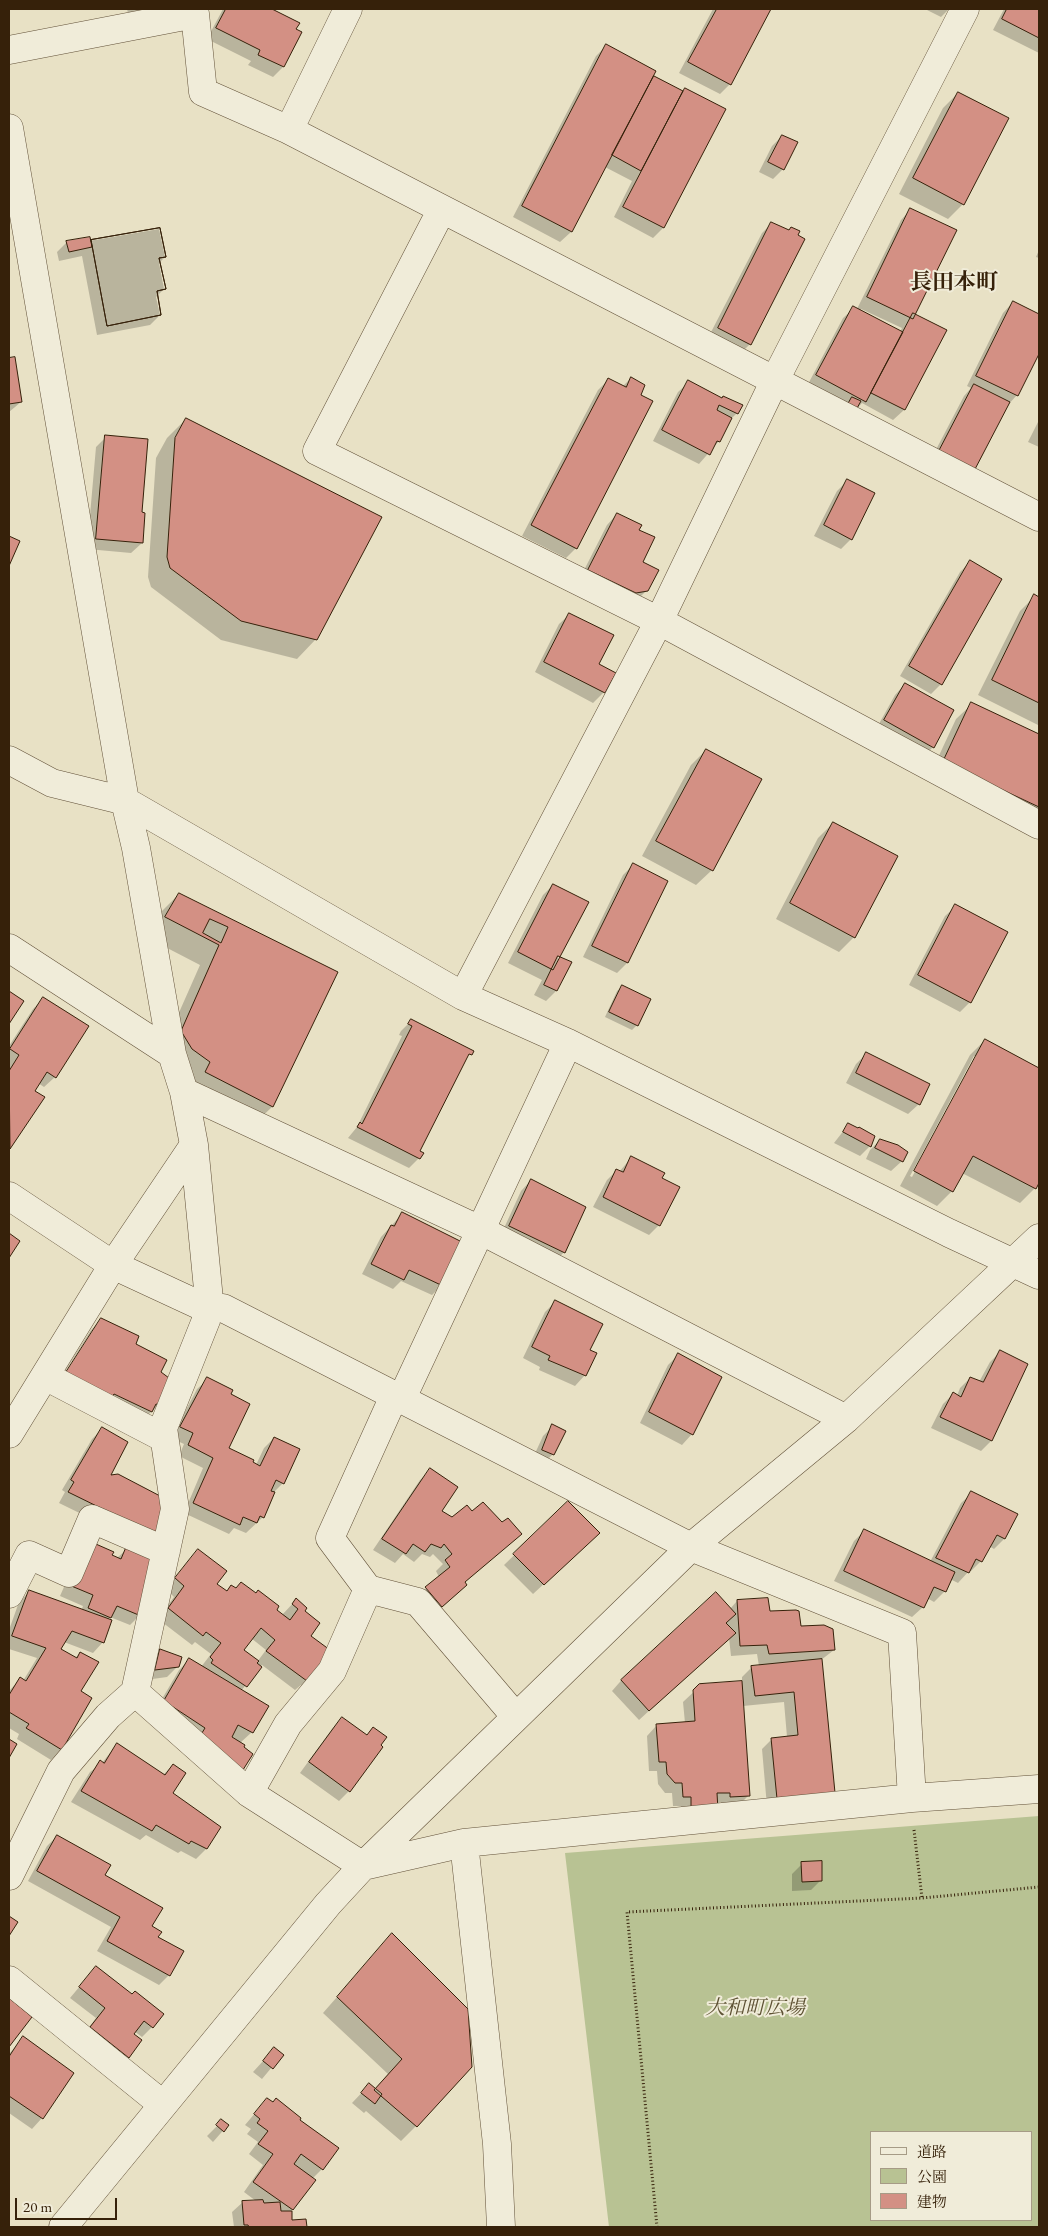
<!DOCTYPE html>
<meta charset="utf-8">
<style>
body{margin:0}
#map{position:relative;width:1048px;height:2236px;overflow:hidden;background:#e8e1c5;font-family:"EB Garamond","Noto Serif JP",serif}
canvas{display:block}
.frame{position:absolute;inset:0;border:10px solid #36210a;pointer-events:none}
.legend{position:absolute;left:870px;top:2131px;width:162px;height:90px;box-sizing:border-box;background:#f0ecd9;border:1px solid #a69b86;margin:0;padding:6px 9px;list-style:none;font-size:15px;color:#36210a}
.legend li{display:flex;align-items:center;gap:10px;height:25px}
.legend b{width:25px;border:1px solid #a69b86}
.scale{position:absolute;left:15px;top:2198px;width:102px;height:22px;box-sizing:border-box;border:2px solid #36210a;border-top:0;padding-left:6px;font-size:15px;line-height:18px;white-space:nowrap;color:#36210a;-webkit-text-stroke:4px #f0ecd9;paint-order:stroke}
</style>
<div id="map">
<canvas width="1048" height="2236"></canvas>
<div class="frame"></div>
<ul class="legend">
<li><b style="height:6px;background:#f0ecd9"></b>道路</li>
<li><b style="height:14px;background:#b8c293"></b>公園</li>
<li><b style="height:14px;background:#d39084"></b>建物</li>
</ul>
<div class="scale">20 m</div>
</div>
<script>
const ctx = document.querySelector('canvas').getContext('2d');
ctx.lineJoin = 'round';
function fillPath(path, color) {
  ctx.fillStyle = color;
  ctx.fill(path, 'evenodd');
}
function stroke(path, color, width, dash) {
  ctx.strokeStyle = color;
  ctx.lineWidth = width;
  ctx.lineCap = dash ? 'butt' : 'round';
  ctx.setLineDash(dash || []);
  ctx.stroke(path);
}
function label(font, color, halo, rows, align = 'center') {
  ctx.font = font + ' "EB Garamond","Noto Serif JP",serif';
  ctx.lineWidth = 4;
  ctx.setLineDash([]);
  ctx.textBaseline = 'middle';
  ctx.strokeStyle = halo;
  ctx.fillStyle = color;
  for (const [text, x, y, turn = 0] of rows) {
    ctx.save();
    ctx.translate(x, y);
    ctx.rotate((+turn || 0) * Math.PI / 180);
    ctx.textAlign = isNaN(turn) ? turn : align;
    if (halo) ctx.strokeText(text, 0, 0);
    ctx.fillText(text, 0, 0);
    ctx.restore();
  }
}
const green = new Path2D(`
 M1039 1816V2227H609L565 1853ZM872 2132H1032V2220H872Z`);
const shadow = new Path2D(`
 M127 9H161L130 21Z
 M223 9H269L298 23 294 29 301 32 283 67 273 77 248 65 251 61 207 39Z
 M713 9H770L730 84 720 94 679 73Z
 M925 9H949L941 17Z
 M1004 9H1039V53L993 30Z
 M606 46 652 76 682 92 685 89 725 109 663 228 653 238 614 217 632 181 605 167 571 232 560 242 513 217 596 56Z
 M958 93 963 204 948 219 899 194 943 108Z
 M782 136 783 169 773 179 759 172 772 146Z
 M911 209 914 315 945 331 904 410 893 420 862 403 855 411 807 386 843 318 854 308 857 309 901 220ZM861 309 902 328 900 332 860 311Z
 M772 223 750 344 740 354 708 338 762 233Z
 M159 229 165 257 159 263 164 289 156 297 160 315 150 325 97 335 82 256 59 261 57 252 67 242 89 241Z
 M1039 250V258L1036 257Z
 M1013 302 1039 315V351L1017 395 1007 406 928 465 964 396 971 388 967 386 1003 313Z
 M14 358 21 402 9 412V359Z
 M631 378 640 396 576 548 566 558 522 536 598 390 608 380 622 387Z
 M689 382 737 413 729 421 719 441 699 464 653 441 678 392Z
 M186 419 316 639 297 659 221 640 151 587 148 577 156 458 167 438Z
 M1039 420V447L1028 442Z
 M106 437 141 513 144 514 142 543 131 553 87 549 96 447Z
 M848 480 851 539 841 549 814 536 837 491Z
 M617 514 638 530 641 562 647 590 636 601 579 580 607 525Z
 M970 562 941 684 931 694 900 676 960 572Z
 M1035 596 1039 598 1038 725 978 695 1020 611Z
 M570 614 597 665 614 673 604 692 593 703 535 672 559 624Z
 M905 684 933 747 923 757 875 731 895 695Z
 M972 704 1039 736V829L929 777 956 719Z
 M706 750 761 779 712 870 696 885 642 856 691 765Z
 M833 823 854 937 839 952 776 919 818 838Z
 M633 865 666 881 627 963 617 973 583 957 623 875Z
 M553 885 558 958 556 991 546 1001 534 995 542 980 508 963 543 895Z
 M179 894 336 973 272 1107 252 1126 187 1092 162 1051 200 965 146 937 159 914Z
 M956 906 970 1002 960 1012 909 985 945 916Z
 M622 987 649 1000 636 1026 632 1030 605 1017 617 991Z
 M43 999 87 1027 55 1077 44 1087 38 1083 33 1091 43 1098 9 1149V1046L33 1009Z
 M411 1021 472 1051 463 1062 418 1152 419 1158 409 1168 348 1138 357 1127 402 1036 399 1035 401 1031Z
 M985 1040 1039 1069V1180L1035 1188 1020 1203 962 1173 952 1191 937 1206 900 1186 970 1055ZM974 1056H977L912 1177 910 1176Z
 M866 1054 919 1104 908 1114 846 1083 856 1064Z
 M848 1125 870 1146 860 1156 834 1143Z
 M880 1140 902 1161 891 1171 866 1159 870 1150Z
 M631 1158 660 1179 659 1225 649 1235 593 1207 607 1180 617 1170 619 1172Z
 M531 1180 564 1252 554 1263 500 1237 521 1191Z
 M402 1214 442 1285 432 1295 401 1281 393 1289 362 1274 381 1237Z
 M555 1302 588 1351 585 1375 575 1386 539 1370 540 1367 523 1358 545 1312Z
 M102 1320 134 1344 160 1372 159 1404 141 1422 54 1388 91 1330ZM93 1329H96L60 1383 58 1382Z
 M1000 1352 1027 1364 991 1441 981 1451 931 1428 943 1404 953 1394 957 1396 960 1388 970 1378 979 1382 990 1362Z
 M678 1355 692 1434 682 1445 640 1423 668 1365Z
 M208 1379 228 1449 256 1465 264 1448 274 1438 283 1483 273 1493 263 1517 246 1533 234 1528 229 1534 184 1513 203 1468 179 1456 184 1444 171 1438 197 1389Z
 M553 1426V1454L543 1464 532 1460 543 1436Z
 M102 1429 109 1476 153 1549 59 1503 65 1492 62 1490 92 1439Z
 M431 1470 441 1511 452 1519 471 1513 502 1524 520 1534 464 1583 455 1595 431 1616 416 1598 439 1577 436 1571 443 1564 433 1554 430 1557 422 1554 414 1562 403 1554 395 1563 373 1550 420 1480Z
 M972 1493 1016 1515 1004 1539 994 1549 989 1546 981 1561 971 1571H969L958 1583 950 1579 945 1591 934 1602 927 1598 923 1607 912 1617 834 1581 854 1541 864 1531 930 1562 961 1503Z
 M568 1503 588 1543 533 1594 504 1565Z
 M127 1549 140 1615 130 1625 110 1617 108 1620 103 1642 93 1653 64 1642 60 1649 75 1658 80 1653 79 1691 90 1698 61 1749 51 1760 17 1739 19 1734 9 1728V1691L20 1679 23 1681 37 1658 9 1649V1630L19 1602 29 1592 81 1611 83 1606 60 1596 79 1553 117 1558Z
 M198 1551 215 1584 226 1592 231 1586 282 1615 296 1600 303 1611 309 1636 328 1651 304 1686 301 1685 295 1690 262 1665 241 1691 252 1732 240 1743V1773L155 1711 179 1670 189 1660 201 1667 211 1654 195 1642 192 1645 158 1619 174 1597 166 1589ZM251 1638 266 1650 257 1662 243 1650Z
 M716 1593 730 1609 737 1601 769 1612 800 1627 834 1650 821 1660 835 1803 768 1818 762 1749 772 1739 787 1737 784 1702 743 1706 749 1795 739 1805 721 1807V1802L716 1803 682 1821 681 1806H673L672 1793H665L658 1784 657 1771H649L647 1736 657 1725 685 1723 683 1702 700 1686 742 1682V1677L752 1667 759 1666 757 1654 731 1656 729 1638 639 1720 612 1691 626 1675Z
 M160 1650 178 1666 167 1677 145 1680 150 1660Z
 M342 1718 349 1791 339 1801 300 1773 332 1729Z
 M117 1744 163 1775 173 1765 171 1794 220 1827 206 1849 196 1859 181 1851 178 1853 146 1835 140 1840 71 1802 90 1772 102 1763Z
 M57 1836 103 1876 150 1927 157 1938 169 1975 159 1985 97 1951 111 1927 28 1881 47 1846Z
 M802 1864 821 1880 811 1890 792 1891V1874Z
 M392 1934 416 2126 401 2141 366 2111 364 2113 352 2103 369 2085 374 2090 388 2074 323 2013Z
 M96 1967 152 2027 142 2037 134 2031 132 2034 140 2041 118 2067 81 2038 96 2018 70 1998Z
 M23 2038 73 2073 42 2118 32 2129 9 2113V2054Z
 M274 2049 282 2055 262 2079 253 2072Z
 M267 2099 298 2120 322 2169 312 2179 314 2180 291 2211V2221L305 2220V2227H234L232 2212 243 2202 256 2201 244 2192 263 2165 249 2154 258 2142 247 2134 251 2129 245 2125Z
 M222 2121 227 2126 213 2142 207 2136Z`);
const building = new Path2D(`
 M226 9H272L300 23 296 29 302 32 284 67 258 55 260 50 216 28Z
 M717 9H771L731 85 688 62Z
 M1007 9H1039V38L1002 19Z
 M606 44 656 71 572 232 522 206Z
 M654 76 683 91 641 171 612 155Z
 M685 88 726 109 664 228 623 207Z
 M958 92 1009 118 964 205 913 178Z
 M782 135 798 142 784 170 768 162Z
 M910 208 957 230 913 319 867 297Z
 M771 222 789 230 791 227 800 231 798 235 805 239 751 345 718 328Z
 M160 228 166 257 159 258 166 289 157 291 161 315 107 326 91 240Z
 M160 228 166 257 159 258 166 289 157 291 161 315 107 326 91 240Z
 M90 237 92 247 69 252 66 241Z
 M1013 301 1039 314V354L1018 396 976 376Z
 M853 306 903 332 866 402 816 375Z
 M913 313 947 330 905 410 871 393Z
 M15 357 22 402 9 404V358Z
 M631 377 645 385 641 395 653 401 577 549 531 525 608 378 626 387Z
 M688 380 722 398 723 396 743 405 738 414 719 405 717 410 732 418 720 442 717 441 710 455 662 430Z
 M974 384 1010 402 973 473 937 455Z
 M852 397 861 401 851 419 842 415Z
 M186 418 382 517 317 640 241 621 170 568 167 557 175 438Z
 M105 435 148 439 142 512 145 513 143 543 96 539Z
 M847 479 875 493 852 540 824 525Z
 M617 513 642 525 639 530 655 537 643 562 659 570 648 591 636 593 588 570Z
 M9 536 20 541 9 566Z
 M970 560 1002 579 942 685 909 666Z
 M1034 594 1039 597V703L992 680Z
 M569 613 614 635 599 664 616 673 605 693 544 662Z
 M905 683 954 710 934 748 884 720Z
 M971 702 1039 734V807L943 762Z
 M706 749 762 779 713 871 656 841Z
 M833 822 898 856 855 938 790 903Z
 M633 863 668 881 628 963 592 946Z
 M553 884 589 902 553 970 518 952Z
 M179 893 338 972 273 1107 205 1072 210 1062 192 1049 181 1031 219 945 165 917Z
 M955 904 1008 932 971 1003 918 975Z
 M210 919 228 927 221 943 203 933Z
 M558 956 572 962 557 991 544 985Z
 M622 985 651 999 638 1026 609 1012Z
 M9 991 24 1001 9 1024Z
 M43 997 89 1026 56 1078 47 1072 35 1091 45 1097 10 1149 9 1071 19 1055 10 1049Z
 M411 1019 474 1051 472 1055 469 1054 420 1151 424 1153 420 1159 357 1127 360 1122 362 1124 364 1120 412 1026 408 1024Z
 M985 1039 1039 1068V1183L1036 1189 973 1156 953 1192 914 1171Z
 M866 1052 930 1084 920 1105 856 1073Z
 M848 1123 858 1128 859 1127 875 1136 871 1147 843 1132Z
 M880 1139 898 1145 908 1152 903 1162 875 1148Z
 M631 1156 665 1173 662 1178 680 1187 660 1226 603 1197 616 1169 623 1172Z
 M531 1179 586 1207 565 1253 509 1226Z
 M402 1212 464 1243 443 1286 409 1270 404 1280 371 1264 391 1225 394 1226Z
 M9 1233 20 1241 9 1258Z
 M555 1300 603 1324 590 1350 597 1353 586 1376 548 1360 550 1356 532 1347Z
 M101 1318 139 1336 136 1344 167 1360 161 1372 169 1378 160 1405 156 1404 152 1412 114 1394 109 1401 63 1377Z
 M1000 1350 1028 1364 992 1441 940 1417 953 1392 961 1397 970 1377 983 1382Z
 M678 1353 722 1377 693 1435 649 1412Z
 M207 1377 233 1390 231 1394 250 1404 229 1448 254 1460 253 1462 260 1466 274 1437 300 1449 284 1484 276 1480 271 1491 275 1492 264 1518 260 1516 257 1523 243 1517 240 1525 193 1503 213 1458 188 1445 193 1433 180 1427Z
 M552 1424 566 1431 554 1455 542 1450Z
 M102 1427 128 1442 111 1475 118 1474 162 1497 164 1539 68 1492 74 1482 71 1480Z
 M430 1468 458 1487 442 1511 452 1517 467 1505 472 1511 483 1502 502 1522 508 1518 522 1534 465 1582 467 1585 442 1607 425 1587 450 1567 445 1560 452 1554 444 1544 441 1548 431 1544 425 1552 413 1544 406 1554 382 1539Z
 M971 1491 1018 1514 1005 1539 997 1535 982 1562 976 1559 969 1573 936 1558Z
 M568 1501 600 1533 544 1585 513 1554Z
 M864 1529 955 1572 946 1592 934 1587 924 1608 844 1571Z
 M89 1541 114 1552 112 1555 121 1559 126 1547 161 1562 141 1616 117 1606 111 1618 88 1608 93 1595 69 1585Z
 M198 1549 227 1571 217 1584 227 1591 231 1585 236 1588 241 1582 256 1593 258 1590 279 1606 277 1610 290 1620 298 1609 292 1604 296 1598 307 1608 305 1611 320 1623 311 1636 330 1650 315 1677 307 1681 266 1651 275 1640 261 1628 244 1650 259 1661 257 1663 262 1667 247 1687 211 1663 213 1660 210 1657 221 1643 206 1632 203 1636 168 1608 184 1586 175 1578Z
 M29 1590 112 1620 104 1643 72 1631 61 1649 77 1658 80 1652 99 1662 81 1691 92 1698 62 1750 26 1728 29 1724 9 1712V1695L20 1677 26 1681 46 1648 12 1636Z
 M716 1592 736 1614 726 1623 736 1633 649 1711 621 1680Z
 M768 1598 770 1611 796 1610 799 1611 801 1626 824 1625 833 1629 835 1650 769 1654 767 1645 740 1646 737 1600Z
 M160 1649 182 1657 179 1667 155 1670Z
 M189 1658 269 1706 253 1733 238 1725 232 1737 245 1745 244 1747 253 1754 241 1773 197 1741 205 1728 164 1701Z
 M822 1659 836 1803 778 1809 771 1738 798 1735 794 1692 755 1696 751 1666Z
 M742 1681 750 1796 730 1797V1793H717L718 1810 691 1811V1797H683L682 1783H675L667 1774 666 1762H659L656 1724 695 1721 693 1690 699 1684Z
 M342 1717 367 1735 373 1727 387 1737 381 1745 383 1747 350 1792 309 1762Z
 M9 1739 17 1744 9 1758Z
 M117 1743 165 1775 173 1764 186 1773 173 1793 221 1827 207 1849 191 1841 189 1844 156 1825 152 1831 81 1791 100 1760 104 1763Z
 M57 1835 111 1865 105 1875 163 1908 152 1926 162 1932 158 1937 184 1951 170 1976 107 1941 120 1917 37 1871Z
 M822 1861V1881L802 1882 801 1862Z
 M9 1916 18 1922 9 1936Z
 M392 1933 468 2009 472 2067 417 2127 374 2090 402 2059 337 1997Z
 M96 1966 132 1994 135 1991 164 2014 153 2028 144 2021 134 2034 142 2040 129 2058 90 2027 105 2008 79 1987Z
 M9 1998 32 2017 9 2047Z
 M23 2036 74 2073 43 2119 9 2096V2057Z
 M274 2047 284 2055 273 2069 263 2061Z
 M369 2083 382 2094 375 2104 361 2093Z
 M267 2098 273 2102 276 2098 301 2118 300 2120 339 2148 323 2170 301 2154 294 2164 316 2180 293 2210 253 2182 273 2154 258 2144 268 2131 257 2123 260 2119 254 2114Z
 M221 2119 229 2125 224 2132 216 2125Z
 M263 2200 264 2203 280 2202 281 2211H292V2220L306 2219 307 2227H249L248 2225H244L242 2201Z`);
const path = new Path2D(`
 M914 1830 922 1898
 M657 2227 627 1912 922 1898 1039 1887`);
const minor = new Path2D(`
 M9 50 195 14 203 92 289 130 1039 517
 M9 128 125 801 136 848 172 1054 184 1092 194 1145 210 1310 163 1428 175 1509 135 1692 108 1716 61 1771 9 1876
 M289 130 348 9
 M442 209 317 451 659 621 1039 825
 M9 760 52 783 125 801 463 996 568 1043 949 1233 1039 1275
 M9 948 172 1054
 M463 996 659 621 775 380 965 9
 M184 1092 480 1230 846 1419
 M9 1196 113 1265 210 1310 223 1308 691 1547 902 1633 912 1798
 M45 1376 164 1438
 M402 1398 568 1043
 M9 1434 113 1265 194 1145
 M368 1589 418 1602 516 1717
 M9 1594 29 1555 69 1573 92 1519 166 1551
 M135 1692 249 1793 363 1866 464 1843 912 1798 1039 1789
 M249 1793 288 1724 332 1671 368 1589 330 1538 395 1394
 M464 1843 497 2144 501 2227
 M9 1980 162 2104
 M63 2227 328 1904 363 1866 691 1547 846 1419 1039 1238`);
const parkNames = [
 ["大和町広場",755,2009]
];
const quarterNames = [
 ["長田本町",954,283]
];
fillPath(green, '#b8c293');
fillPath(shadow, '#0003');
fillPath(building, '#d39084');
stroke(building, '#36210a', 1);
stroke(minor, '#625139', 29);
stroke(path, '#36210a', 3, [1, 2.5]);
stroke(minor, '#f0ecd9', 28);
label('italic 20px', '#5d5133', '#f0ecd9', parkNames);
label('bold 22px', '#36210a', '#f0ecd9', quarterNames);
</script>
